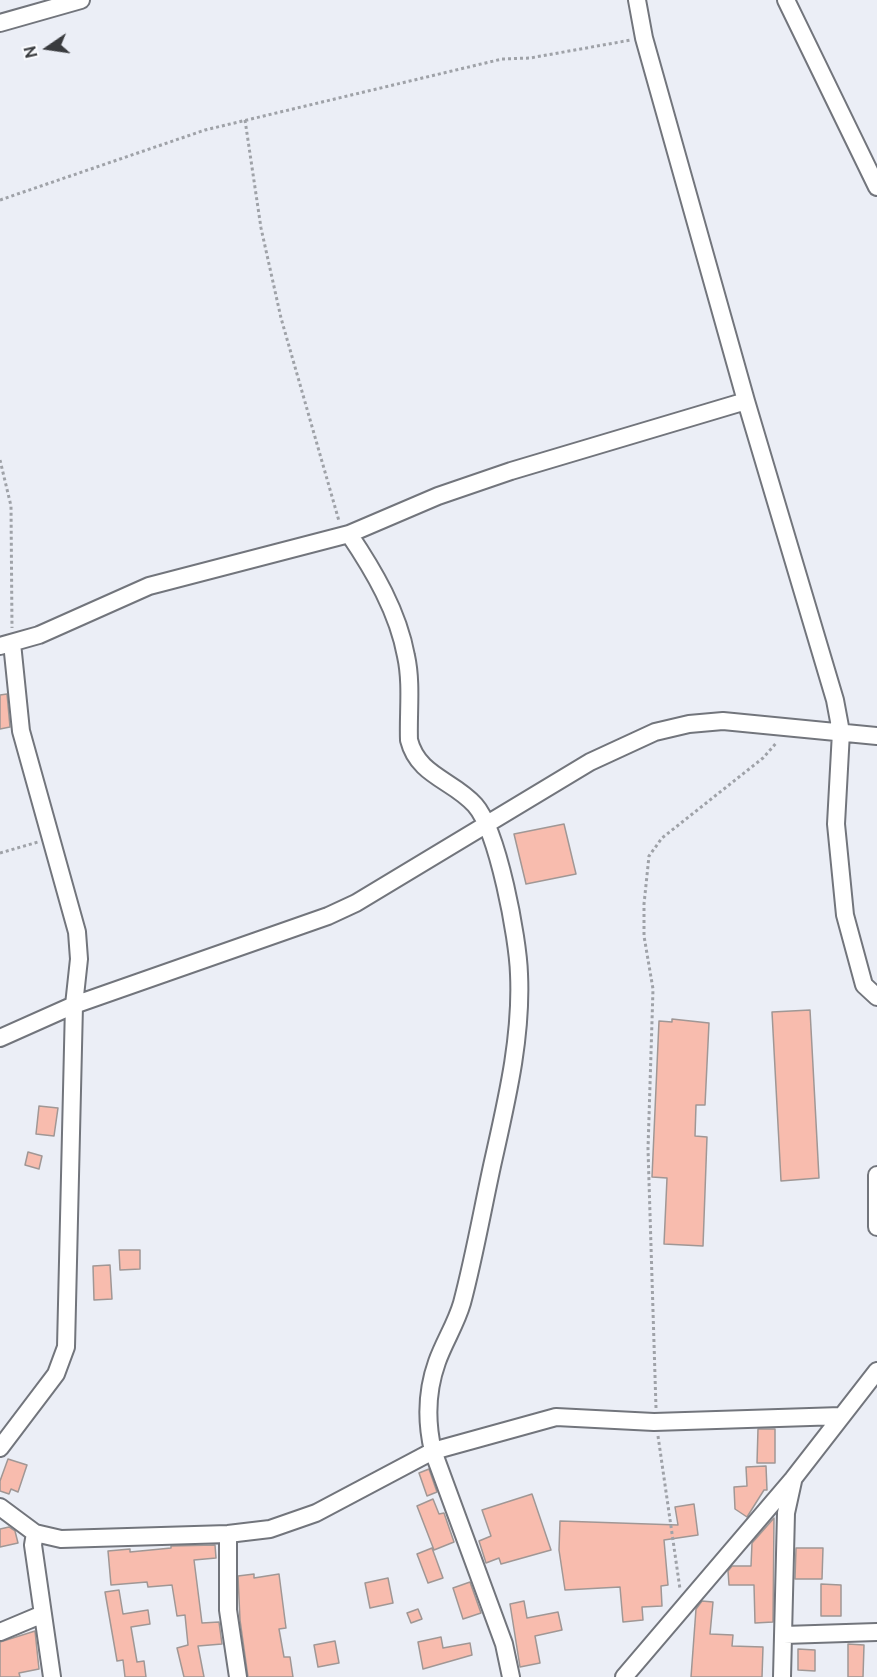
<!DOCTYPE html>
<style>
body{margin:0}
#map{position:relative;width:877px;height:1677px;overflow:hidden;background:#ebeef6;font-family:Ubuntu,sans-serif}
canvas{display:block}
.north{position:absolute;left:18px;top:18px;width:60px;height:60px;-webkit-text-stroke:4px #fafbfe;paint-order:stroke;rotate:257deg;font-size:16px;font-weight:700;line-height:24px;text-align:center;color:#393b3e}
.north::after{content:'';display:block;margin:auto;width:21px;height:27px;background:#393b3e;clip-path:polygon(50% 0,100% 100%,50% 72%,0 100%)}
</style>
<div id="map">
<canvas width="877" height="1677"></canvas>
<div class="north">N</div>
</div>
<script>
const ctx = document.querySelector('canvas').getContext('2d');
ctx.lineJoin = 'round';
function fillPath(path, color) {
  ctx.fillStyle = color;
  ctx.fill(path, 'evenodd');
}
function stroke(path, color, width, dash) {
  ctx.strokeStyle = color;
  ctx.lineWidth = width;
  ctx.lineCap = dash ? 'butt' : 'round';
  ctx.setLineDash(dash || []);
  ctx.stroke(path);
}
const building = new Path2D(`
 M7 694 10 727 0 729V695Z
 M564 824 576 874 526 884 514 834Z
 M810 1010 819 1178 781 1181 772 1012Z
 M672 1019 709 1023 705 1105H696L695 1136 707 1137 703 1246 664 1244 667 1178 652 1177 659 1021 672 1022Z
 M39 1106 58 1108 54 1136 36 1134Z
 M28 1152 42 1156 39 1169 25 1165Z
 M119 1250H140V1269L120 1270Z
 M110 1265 112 1299 94 1300 93 1266Z
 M758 1429H775V1463H757Z
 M8 1459 27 1465 18 1492 11 1489 9 1494 0 1491V1481Z
 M766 1466 767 1490H764L747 1517 735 1509 734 1487 747 1486 746 1467Z
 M429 1469 437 1492 427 1496 419 1473Z
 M532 1494 551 1550 501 1564 499 1558 486 1563 479 1541 491 1536 482 1510Z
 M433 1499 439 1514 444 1513 454 1542 434 1550 417 1506Z
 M694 1504 698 1535 664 1540 668 1585 661 1586 662 1606 642 1607 643 1620 623 1622 620 1587 565 1590 559 1550 560 1521 678 1525 675 1507Z
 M774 1518 773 1622 755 1623 754 1585H729L728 1571 732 1566H751L752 1543Z
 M9 1527 15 1531 18 1543 0 1547V1529Z
 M215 1545 216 1558 194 1560 202 1623 219 1622 222 1644 198 1646 204 1677H184L177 1648 188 1645 185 1615 177 1616 172 1585 148 1587 147 1582 111 1585 108 1551 130 1549V1552L171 1548V1546Z
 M432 1548 443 1578 428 1583 417 1554Z
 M796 1548H823L822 1579H795Z
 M254 1574V1578L279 1574 286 1628 279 1629 284 1657H290L293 1677H248L240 1620 238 1576Z
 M388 1578 393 1603 370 1608 365 1583Z
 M470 1582 481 1613 463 1619 453 1588Z
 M821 1584 841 1585V1616H821Z
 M119 1590 123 1614 148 1610 150 1624 131 1627 137 1662 144 1661 146 1677H125L123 1660 117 1661 105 1592Z
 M524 1601 527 1618 558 1612 562 1630 535 1636 540 1663 520 1667 510 1604Z
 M702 1601 713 1602 710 1634 733 1635 732 1646 763 1647 762 1677H691L696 1609Z
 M418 1609 422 1619 411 1623 407 1613Z
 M35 1631 39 1669 19 1673 20 1677H0V1642Z
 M441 1637 443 1648 470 1643 472 1655 423 1669 418 1642Z
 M335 1641 339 1663 318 1667 314 1645Z
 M848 1644 864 1645 863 1677H848Z
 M798 1649 815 1650V1671L798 1670Z`);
const path = new Path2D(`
 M245 120 261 228 281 318 339 521
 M0 200 205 130 502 59 530 58 631 40
 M0 460 11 506 12 628
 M0 853 38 842
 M656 1408 648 1149 653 989 644 936V904L649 856 662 838 763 758 777 742
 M658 1436 680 1589`);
const minor = new Path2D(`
 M637 0 644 38 746 401 835 700 841 732 836 824 845 915 864 985 877 997
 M786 0 877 187
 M0 23 81 0
 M349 534C374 571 398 612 406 656 412 683 408 713 409 740 418 776 453 780 475 805 498 831 518 938 519 974 522 1039 506 1103 492 1166 482 1212 474 1258 462 1303 456 1324 444 1342 437 1362 427 1390 426 1421 433 1451L556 1417 654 1422 841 1416
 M0 646 39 635 149 586 349 534 438 496 511 471 746 401
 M0 1038 74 1005 328 916 356 903 590 762 655 732 689 724 723 721 877 736
 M877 1175V1227
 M0 1448 56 1374 66 1347 74 1005 79 959 77 932 21 731 12 643
 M0 1507 35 1533 61 1539 228 1534 270 1529 316 1513 433 1451 504 1644 511 1677
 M35 1533 33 1545 52 1677
 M228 1534V1610L238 1677
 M0 1632 43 1614
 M784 1635 877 1632
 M624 1677 793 1479 877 1371
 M782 1677 786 1513 793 1481`);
fillPath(building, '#f8bcae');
stroke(building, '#a09795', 1.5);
stroke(minor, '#72757c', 20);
stroke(path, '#9fa2a8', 3, [3, 3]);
stroke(minor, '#fff', 16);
</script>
